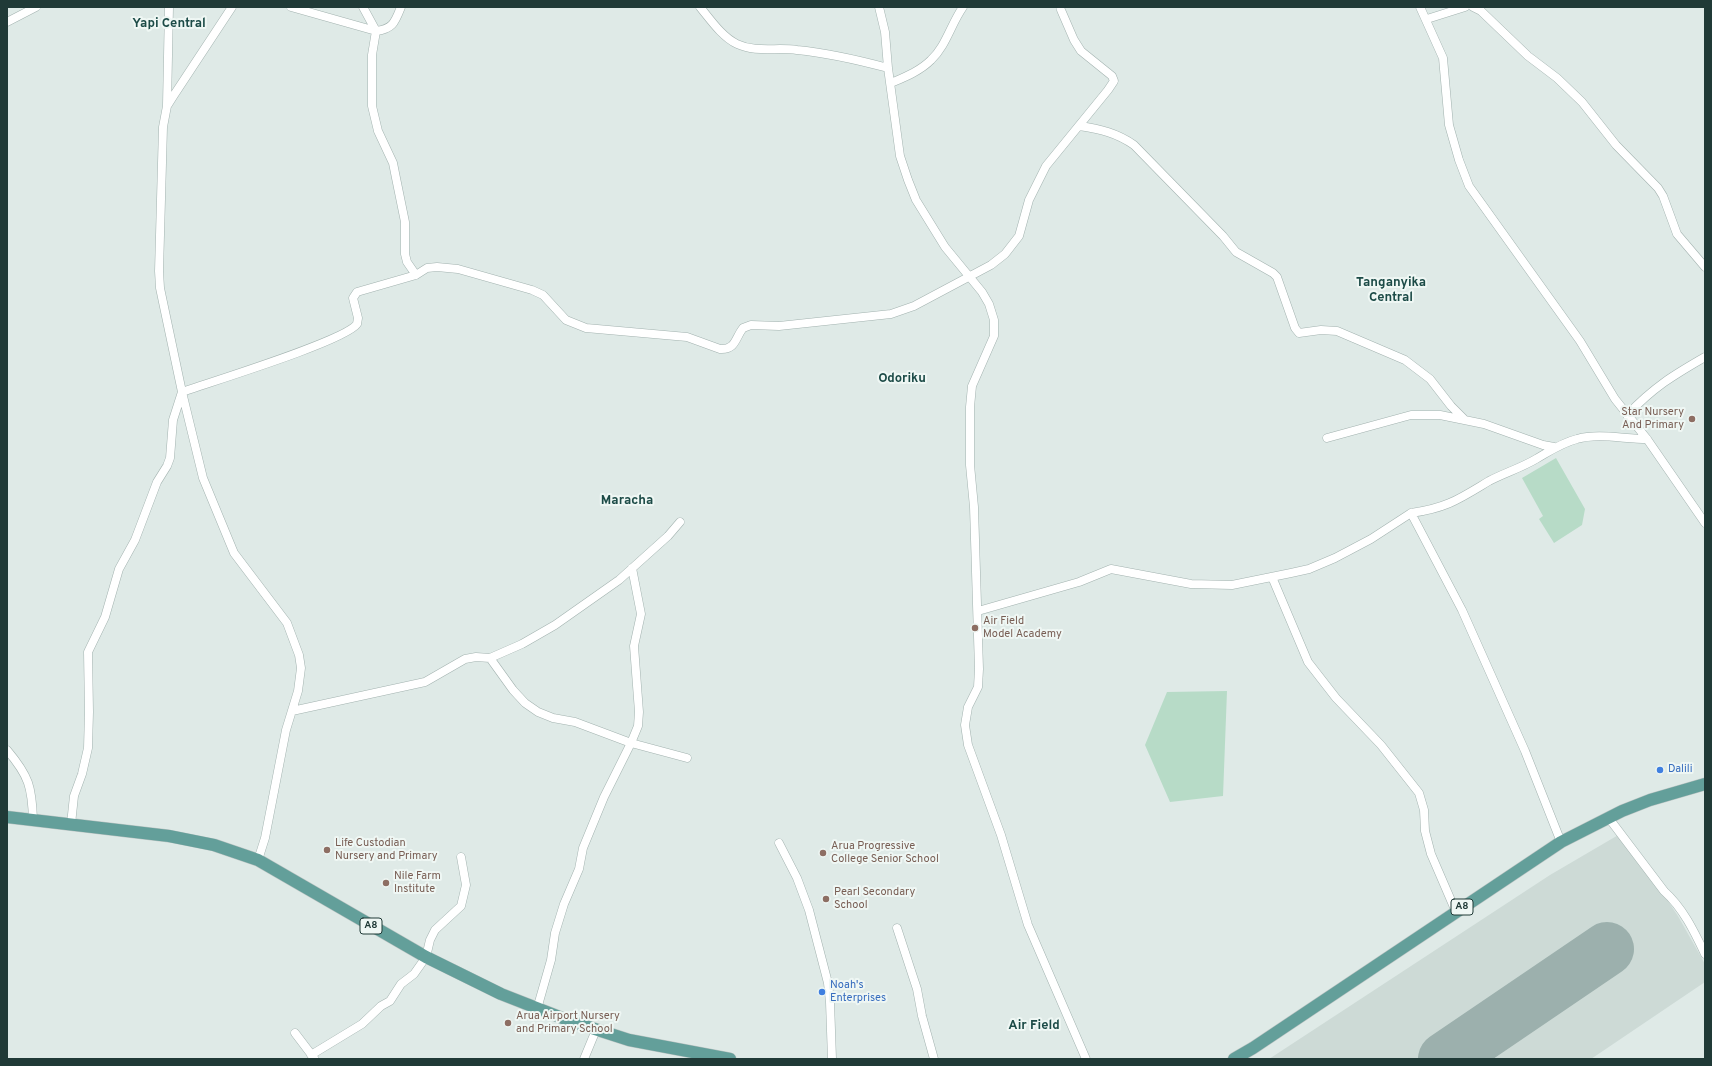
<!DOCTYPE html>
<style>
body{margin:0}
#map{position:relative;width:1712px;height:1066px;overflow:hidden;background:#dfeae7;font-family:Overpass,sans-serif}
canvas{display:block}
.frame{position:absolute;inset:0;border:8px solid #203a37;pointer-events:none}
</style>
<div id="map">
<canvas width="1712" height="1066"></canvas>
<div class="frame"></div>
</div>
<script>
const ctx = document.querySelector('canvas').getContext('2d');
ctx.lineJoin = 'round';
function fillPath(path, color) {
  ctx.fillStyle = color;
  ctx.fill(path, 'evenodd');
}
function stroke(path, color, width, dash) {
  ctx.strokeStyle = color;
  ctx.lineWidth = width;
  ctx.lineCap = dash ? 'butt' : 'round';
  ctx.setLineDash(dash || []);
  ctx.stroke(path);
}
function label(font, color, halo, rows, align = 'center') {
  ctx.font = font + ' Overpass,sans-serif';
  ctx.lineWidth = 4;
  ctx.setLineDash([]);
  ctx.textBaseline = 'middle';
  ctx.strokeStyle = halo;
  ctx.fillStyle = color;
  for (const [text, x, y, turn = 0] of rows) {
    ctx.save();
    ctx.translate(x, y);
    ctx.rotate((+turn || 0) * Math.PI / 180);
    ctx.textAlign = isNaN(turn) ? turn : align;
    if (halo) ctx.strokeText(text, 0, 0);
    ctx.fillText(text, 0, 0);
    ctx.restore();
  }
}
const built = new Path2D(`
 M1620 834 1649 873 1678 916 1705 964V982L1591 1059H1269L1550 875Z`);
const green = new Path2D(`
 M1556 458 1585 509 1582 525 1554 543 1539 519 1543 516 1522 478Z
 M1227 691 1223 796 1170 802 1145 745 1167 692Z`);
const runway = new Path2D(`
 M1445 1059 1607 949`);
const street = new Path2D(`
 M232 7 174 95 167 106 163 127 159 271 160 288 182 392 203 478 234 553 287 623 299 655 301 668 298 691 286 730 265 838 258 860
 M291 7 376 31 372 55V106L378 131 393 163 396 178 405 222V254L407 262 416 275
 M363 7 376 31C393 29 395 22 401 7
 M700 7C710 19 722 37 737 44 756 53 777 47 797 50 828 53 858 60 888 68
 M879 7 885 32 888 68 900 156 908 180 916 200 945 247 982 292 989 304 994 320V336L972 386 970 407V465L974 507 979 669 978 687 968 707 965 725 968 745 1001 835 1028 925 1086 1059
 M1420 7 1443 58 1449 125 1459 160 1469 186 1580 341 1615 399 1647 439 1705 523
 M1473 7 1481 11 1528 56 1557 78 1582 102 1616 145 1658 188 1663 196 1677 234 1705 267
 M1427 19 1465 7
 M7 22 36 7
 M891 83C905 77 920 71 931 60 946 46 951 24 963 7
 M167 105 169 7
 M1079 126C1100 129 1117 133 1134 145L1223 236 1236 252 1273 273 1277 277 1295 328 1299 333 1321 330 1337 331 1405 360 1430 379 1451 406 1464 419
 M1627 415C1654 387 1672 376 1705 357
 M1327 438 1411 415H1440L1484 424 1543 445 1554 447
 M1411 513C1447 508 1459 499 1489 481 1504 473 1521 468 1536 459 1550 451 1561 443 1577 439 1598 433 1624 439 1647 439
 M1272 577 1308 662 1336 698 1381 745 1419 793 1424 810 1425 831 1431 854 1456 912
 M978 611 1079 582 1111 569 1191 584 1232 585 1291 573 1309 569 1335 558 1371 539 1411 513 1462 610 1525 751 1561 842
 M490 658 513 690 525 703 538 712 553 718 575 722 631 743 687 758
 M292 711 425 682 465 659 476 657 490 658 522 644 555 625 619 580 668 536 680 522
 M7 750C29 776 32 787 33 820
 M1608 817 1664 891C1683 908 1694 931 1705 954
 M71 824 74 796 82 774 88 748 89 712 88 652 105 617 119 569 135 540 157 482 167 466 170 458 173 420 182 392C210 382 345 341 357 324L358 318 353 298 357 292 416 275 427 268 437 267 458 269 532 290 543 295 566 320 586 328 687 337 720 349C736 350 735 338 743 328L751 325 779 326 891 314 914 306 991 265 1005 254 1019 236 1029 200 1046 166 1108 90 1114 81 1112 76 1081 51 1074 40 1061 10
 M779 843 797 878 809 910 828 983 830 1002 832 1059
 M897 928 917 989 922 1016 934 1059
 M537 1009 551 960 555 933 564 904 579 869 583 848 604 797 631 743 638 726 639 712 634 646 641 614 632 568
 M295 1033 314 1058
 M311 1055 362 1024 381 1006 390 1001 401 984 414 974 426 957 430 940 435 930 461 906 466 885 461 857
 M584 1059 596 1030`);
const primary = new Path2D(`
 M7 817 169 836 214 845 258 860 426 957 501 994 570 1021 629 1040 730 1059
 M1234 1059 1253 1048 1561 842 1622 811 1650 800 1705 784`);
const markers = [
 [1692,419,4,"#8d6e63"],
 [975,628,4,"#8d6e63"],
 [1660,770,4,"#3f7fe0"],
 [327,850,4,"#8d6e63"],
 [823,853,4,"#8d6e63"],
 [386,883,4,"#8d6e63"],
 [826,899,4,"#8d6e63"],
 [822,992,4,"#3f7fe0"],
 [508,1023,4,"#8d6e63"]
];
const shields = [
 [1462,907,22],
 [371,926,22]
];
const shieldNames = [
 ["A8",1462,907],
 ["A8",371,926]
];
const educationNames = [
 ["Star Nursery",1684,413,"right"],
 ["And Primary",1684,426,"right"],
 ["Air Field",983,622],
 ["Model Academy",983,635],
 ["Life Custodian",335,844],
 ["Nursery and Primary",335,857],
 ["Arua Progressive",831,847],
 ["College Senior School",831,860],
 ["Nile Farm",394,877],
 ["Institute",394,890],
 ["Pearl Secondary",834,893],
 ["School",834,906],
 ["Arua Airport Nursery",516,1017],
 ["and Primary School",516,1030]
];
const shopNames = [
 ["Dalili",1668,770],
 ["Noah's",830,986],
 ["Enterprises",830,999]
];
const quarterNames = [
 ["Yapi Central",169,24],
 ["Tanganyika",1391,283],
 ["Central",1391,298],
 ["Odoriku",902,379],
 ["Maracha",627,501],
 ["Air Field",1034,1026]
];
fillPath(built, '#cddad6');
fillPath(green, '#b7dbc7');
stroke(runway, '#9cb0ad', 54);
stroke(street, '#a2b2af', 9);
stroke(primary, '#bcc4c3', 13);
stroke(street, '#fff', 8);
stroke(primary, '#639f9a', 12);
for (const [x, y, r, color] of markers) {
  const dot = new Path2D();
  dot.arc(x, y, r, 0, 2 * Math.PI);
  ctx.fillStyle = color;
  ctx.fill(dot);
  stroke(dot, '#eff7f4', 1.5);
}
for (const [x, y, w] of shields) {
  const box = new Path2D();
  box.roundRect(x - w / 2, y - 8, w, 16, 3);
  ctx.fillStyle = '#eff7f4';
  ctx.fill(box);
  stroke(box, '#203a37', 1);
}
label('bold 10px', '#203a37', null, shieldNames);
label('11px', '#785e54', '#eff7f4', educationNames, 'left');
label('11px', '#366cbe', '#eff7f4', shopNames, 'left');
label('bold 13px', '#1c4b47', '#eff7f4', quarterNames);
</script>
